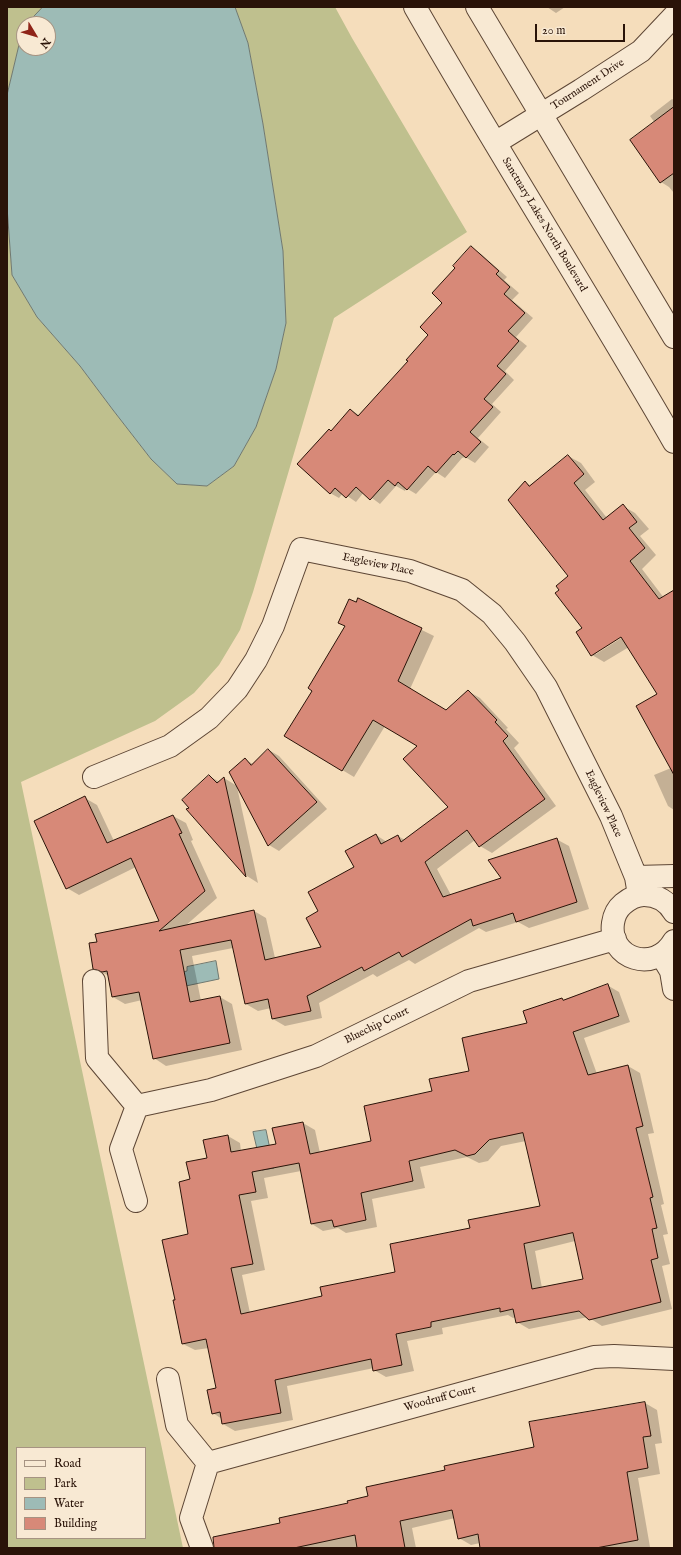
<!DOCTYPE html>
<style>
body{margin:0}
#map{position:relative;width:681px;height:1555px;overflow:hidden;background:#f5ddbb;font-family:"IM FELL English",serif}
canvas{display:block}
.frame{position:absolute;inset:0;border:8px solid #2a1308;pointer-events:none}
.legend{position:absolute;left:16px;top:1447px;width:130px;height:92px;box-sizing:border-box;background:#f8e9d3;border:1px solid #a69382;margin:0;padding:5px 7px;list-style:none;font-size:12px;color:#2a1308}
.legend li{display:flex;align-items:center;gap:8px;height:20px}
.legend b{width:20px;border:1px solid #a69382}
.north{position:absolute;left:16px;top:16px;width:40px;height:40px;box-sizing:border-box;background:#f8e9d3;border:1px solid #a69382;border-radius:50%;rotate:128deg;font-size:11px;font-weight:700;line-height:16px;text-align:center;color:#2a1308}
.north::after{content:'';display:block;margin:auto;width:14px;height:18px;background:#8f2418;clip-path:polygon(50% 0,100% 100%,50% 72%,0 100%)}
.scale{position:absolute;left:535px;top:24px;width:90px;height:18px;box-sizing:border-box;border:2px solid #2a1308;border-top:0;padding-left:5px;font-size:12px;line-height:14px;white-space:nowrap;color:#2a1308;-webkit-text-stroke:3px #f8e9d3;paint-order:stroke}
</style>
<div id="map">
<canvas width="681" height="1555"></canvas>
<div class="frame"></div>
<ul class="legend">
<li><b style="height:5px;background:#f8e9d3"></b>Road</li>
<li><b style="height:11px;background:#bfc08e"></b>Park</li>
<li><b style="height:11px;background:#9dbbb6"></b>Water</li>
<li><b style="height:11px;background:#d78978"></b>Building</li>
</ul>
<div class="north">N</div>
<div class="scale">20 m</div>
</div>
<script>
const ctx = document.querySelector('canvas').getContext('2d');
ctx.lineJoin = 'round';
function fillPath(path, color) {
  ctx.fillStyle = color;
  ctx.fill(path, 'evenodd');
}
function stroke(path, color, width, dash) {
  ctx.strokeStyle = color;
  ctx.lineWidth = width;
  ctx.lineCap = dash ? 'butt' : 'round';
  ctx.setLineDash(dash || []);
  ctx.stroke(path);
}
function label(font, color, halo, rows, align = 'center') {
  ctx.font = font + ' "IM FELL English",serif';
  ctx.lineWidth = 3;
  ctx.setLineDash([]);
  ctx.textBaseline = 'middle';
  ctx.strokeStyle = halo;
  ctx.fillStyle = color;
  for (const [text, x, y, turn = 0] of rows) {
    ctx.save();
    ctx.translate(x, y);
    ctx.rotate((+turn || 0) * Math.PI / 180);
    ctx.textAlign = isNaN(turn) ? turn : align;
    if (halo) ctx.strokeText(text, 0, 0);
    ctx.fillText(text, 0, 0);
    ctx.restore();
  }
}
const green = new Path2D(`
 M7 7H43L27 24H24L7 95Z
 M235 7H335L352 38 467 232 334 318 253 592 240 630 219 665 194 693 155 721 21 782 183 1548H7V207L12 275 37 317 80 366 113 410 151 459 177 484 207 486 234 466 256 427 276 369 286 323 283 251 263 124 248 43ZM17 1448H145V1538H17Z`);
const water = new Path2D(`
 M43 7H235L248 43 263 124 283 251 286 323 276 369 256 427 234 466 207 486 177 484 151 459 113 410 80 366 37 317 12 275 7 207V95L23 28 24 27V48H48V24H27Z
 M216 961 219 979 181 987 178 973 187 971V967Z
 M266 1130 274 1168 262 1170 253 1132Z`);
const shadow = new Path2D(`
 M547 7H565L556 13Z
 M672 99 674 100V193L669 187 661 182 655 123 650 116Z
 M471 248 480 253 507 277 504 280 519 293 512 300 533 318 516 337 527 346 505 371 514 380 492 404 501 412 478 438 489 447 475 463 465 457 462 458 445 478 436 472 416 494 406 488 405 491 396 486 380 504 364 492 356 502 343 493 339 498 330 493 331 432 351 410 359 415 409 361 430 335 456 268Z
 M568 456 581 463 595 482 585 490 607 518 623 506 635 513 649 529 640 536 656 555 642 569 664 598 674 591V810L668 806 654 775 671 768 658 695 629 647 604 662 592 655 584 628 561 590 570 576 525 482 531 486ZM625 634 626 635 596 654V652Z
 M359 599 434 636 410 689 446 711 468 691 480 698 508 728 506 729 519 743 514 748 556 806 492 853 480 846 475 840 437 869 451 895 503 879 556 839 569 846 589 909 529 928 518 922 486 932 479 928 415 964 409 960 377 977 373 974 319 1003 322 1018 285 1026 273 1019 271 1008 258 1011 246 1004 233 948 192 956 201 1001 220 997 232 1004 242 1050 166 1066 154 1058 142 1000 125 1004 113 997 109 976 94 968 98 943 160 922 136 867 79 895 67 888 85 798 97 805 114 841 173 816 186 823 193 840 191 841 217 898 184 927 254 911 266 918 275 958 323 948 320 911 355 867 376 835 387 842 398 836 405 840 450 807 419 746 385 726 354 777 285 736 313 690 346 626 339 623 357 604Z
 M269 750 279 756 327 809 279 851 269 845 237 787 258 883 247 876 188 810 191 808 209 776 220 782 224 778 237 786 245 760 253 764Z
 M607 985 619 992 630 1022 584 1038 597 1074 628 1066 640 1073 654 1133 648 1134 664 1204 661 1205 668 1234 663 1235 670 1264 662 1266 672 1309 602 1326 588 1317 529 1329 517 1322 516 1317 513 1318 508 1315 442 1328 443 1334 407 1341 414 1371 386 1377 374 1370V1368L287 1386 293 1420 235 1431 223 1424 222 1419 213 1413 217 1389 209 1348 195 1350 183 1344 176 1301 189 1234 191 1180 228 1136 240 1143 241 1152 277 1145 274 1129 303 1123 315 1130 320 1153 373 1142 433 1092 470 1072 562 999 565 1001ZM526 1141 541 1207 471 1229 396 1272 323 1296 250 1313 242 1275 265 1270 251 1201 268 1198 264 1178 301 1171 312 1224 323 1231 338 1228 346 1233 377 1227 372 1199 425 1188 420 1167 467 1157 479 1163 488 1161 501 1146ZM575 1241 584 1280 542 1288 535 1251Z
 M645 1403 657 1410 662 1443 655 1444 660 1474 638 1478 650 1547 481 1548 480 1543 471 1545 459 1538 455 1518 412 1528 416 1548H257L281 1524 349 1504 446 1470 535 1447Z`);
const building = new Path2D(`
 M674 107V173L660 183 630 140Z
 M471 246 499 271 496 274 510 287 504 294 525 313 508 331 519 341 497 366 506 374 484 399 493 407 470 432 481 442 466 458 458 451 454 455 453 454 436 473 428 466 407 490 398 482 395 486 388 480 370 500 356 487 346 498 335 488 330 494 297 464 329 429 331 431 350 409 358 416 408 361 406 360 428 335 420 327 442 303 432 293 455 268 453 266Z
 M568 455 584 474 574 483 603 520 623 504 637 522 629 528 645 548 630 561 659 599 674 590V775L636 706 657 694 621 637 591 656 576 632 582 628 555 593 559 590 556 586 568 576 508 500 525 481 529 486Z
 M358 598 422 628 398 681 446 710 468 690 497 720 495 722 508 736 503 741 545 799 479 847 467 830 425 862 443 897 501 878 488 860 557 838 577 902 516 922 513 913 473 926 471 919 402 957 399 952 364 971 362 967 307 996 311 1011 272 1019 268 999 245 1004 231 940 180 950 190 1002 220 996 230 1043 153 1059 139 992 112 997 107 971 102 972 93 969 89 943 97 942 95 934 159 921 131 858 66 889 34 821 85 796 107 843 173 815 182 833 179 834 205 891 159 931 254 910 265 960 321 947 306 918 318 911 308 892 354 867 345 851 376 834 381 844 398 835 401 842 448 807 403 759 417 746 373 720 342 771 284 736 312 691 308 688 345 626 338 623 349 599 356 602Z
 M268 749 317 802 268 846 229 772 245 758 251 765Z
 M209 775 217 783 224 777 246 877 186 809 189 808 182 800Z
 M608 984 619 1016 573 1032 588 1075 628 1065 643 1126 636 1128 653 1197 650 1198 657 1228 652 1229 658 1258 651 1260 661 1302 589 1320 579 1311 516 1323 513 1309 500 1312V1308L431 1322V1327L396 1334 402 1365 373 1371 371 1359 275 1380 281 1413 222 1424 220 1412 212 1414 207 1390 216 1388 206 1339 182 1344 173 1300H175L162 1240 188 1234 179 1182 190 1179 186 1162 207 1158 203 1140 228 1135 231 1152 276 1144 272 1128 303 1122 310 1154 371 1141 364 1106 432 1091 429 1079 469 1071 462 1038 527 1023 523 1011 562 998 563 1000ZM523 1133 540 1206 468 1220 470 1228 390 1244 395 1272 320 1287 322 1296 241 1314 231 1268 253 1264 239 1195 256 1192 252 1172 299 1163 311 1224 332 1220 334 1227 366 1220 361 1193 413 1181 409 1161 455 1150 467 1156 475 1154 489 1140ZM573 1233 583 1279 532 1289 524 1244Z
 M645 1402 651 1436 643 1437 648 1468 627 1472 638 1540 596 1548H480L478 1534 458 1539 452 1510 400 1521 405 1548H357L355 1535 294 1548H214L213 1537 280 1523 279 1518 348 1503 347 1501 368 1496 366 1487 445 1470 444 1466 534 1447 529 1422Z`);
const minor = new Path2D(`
 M415 7C499 154 590 296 674 442
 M477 7 674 337
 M495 143 581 90 641 51 674 16
 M94 777 170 746 209 718 237 689 256 660 273 626 301 549 410 571 462 590 492 614 515 642 546 687 611 816 636 877 639 895
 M636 877 674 876
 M674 912C668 902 657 895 644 895 636 895 629 899 623 904 617 909 614 916 613 923 608 959 655 974 674 941
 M662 956 671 971 674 989
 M94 981 97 1058 137 1106 121 1149 136 1201
 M137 1106 211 1090 316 1056 469 981 615 939
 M168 1379 177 1425 208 1463 191 1518 202 1548
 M208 1463 594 1357 614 1356 674 1359`);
const streetNames = [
 ["Tournament Drive",588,85,-33],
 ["Sanctuary Lakes North Boulevard",544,225,59],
 ["Eagleview Place",378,565,12],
 ["Eagleview Place",603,804,65],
 ["Bluechip Court",377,1026,-26],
 ["Woodruff Court",440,1399,-15]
];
fillPath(green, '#bfc08e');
fillPath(water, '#9dbbb6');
stroke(water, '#6f7870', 1);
fillPath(shadow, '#0003');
fillPath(building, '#d78978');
stroke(building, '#2a1308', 1);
stroke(minor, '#5d4635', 24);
stroke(minor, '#f8e9d3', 22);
label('11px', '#2a1308', '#f8e9d3', streetNames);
</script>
